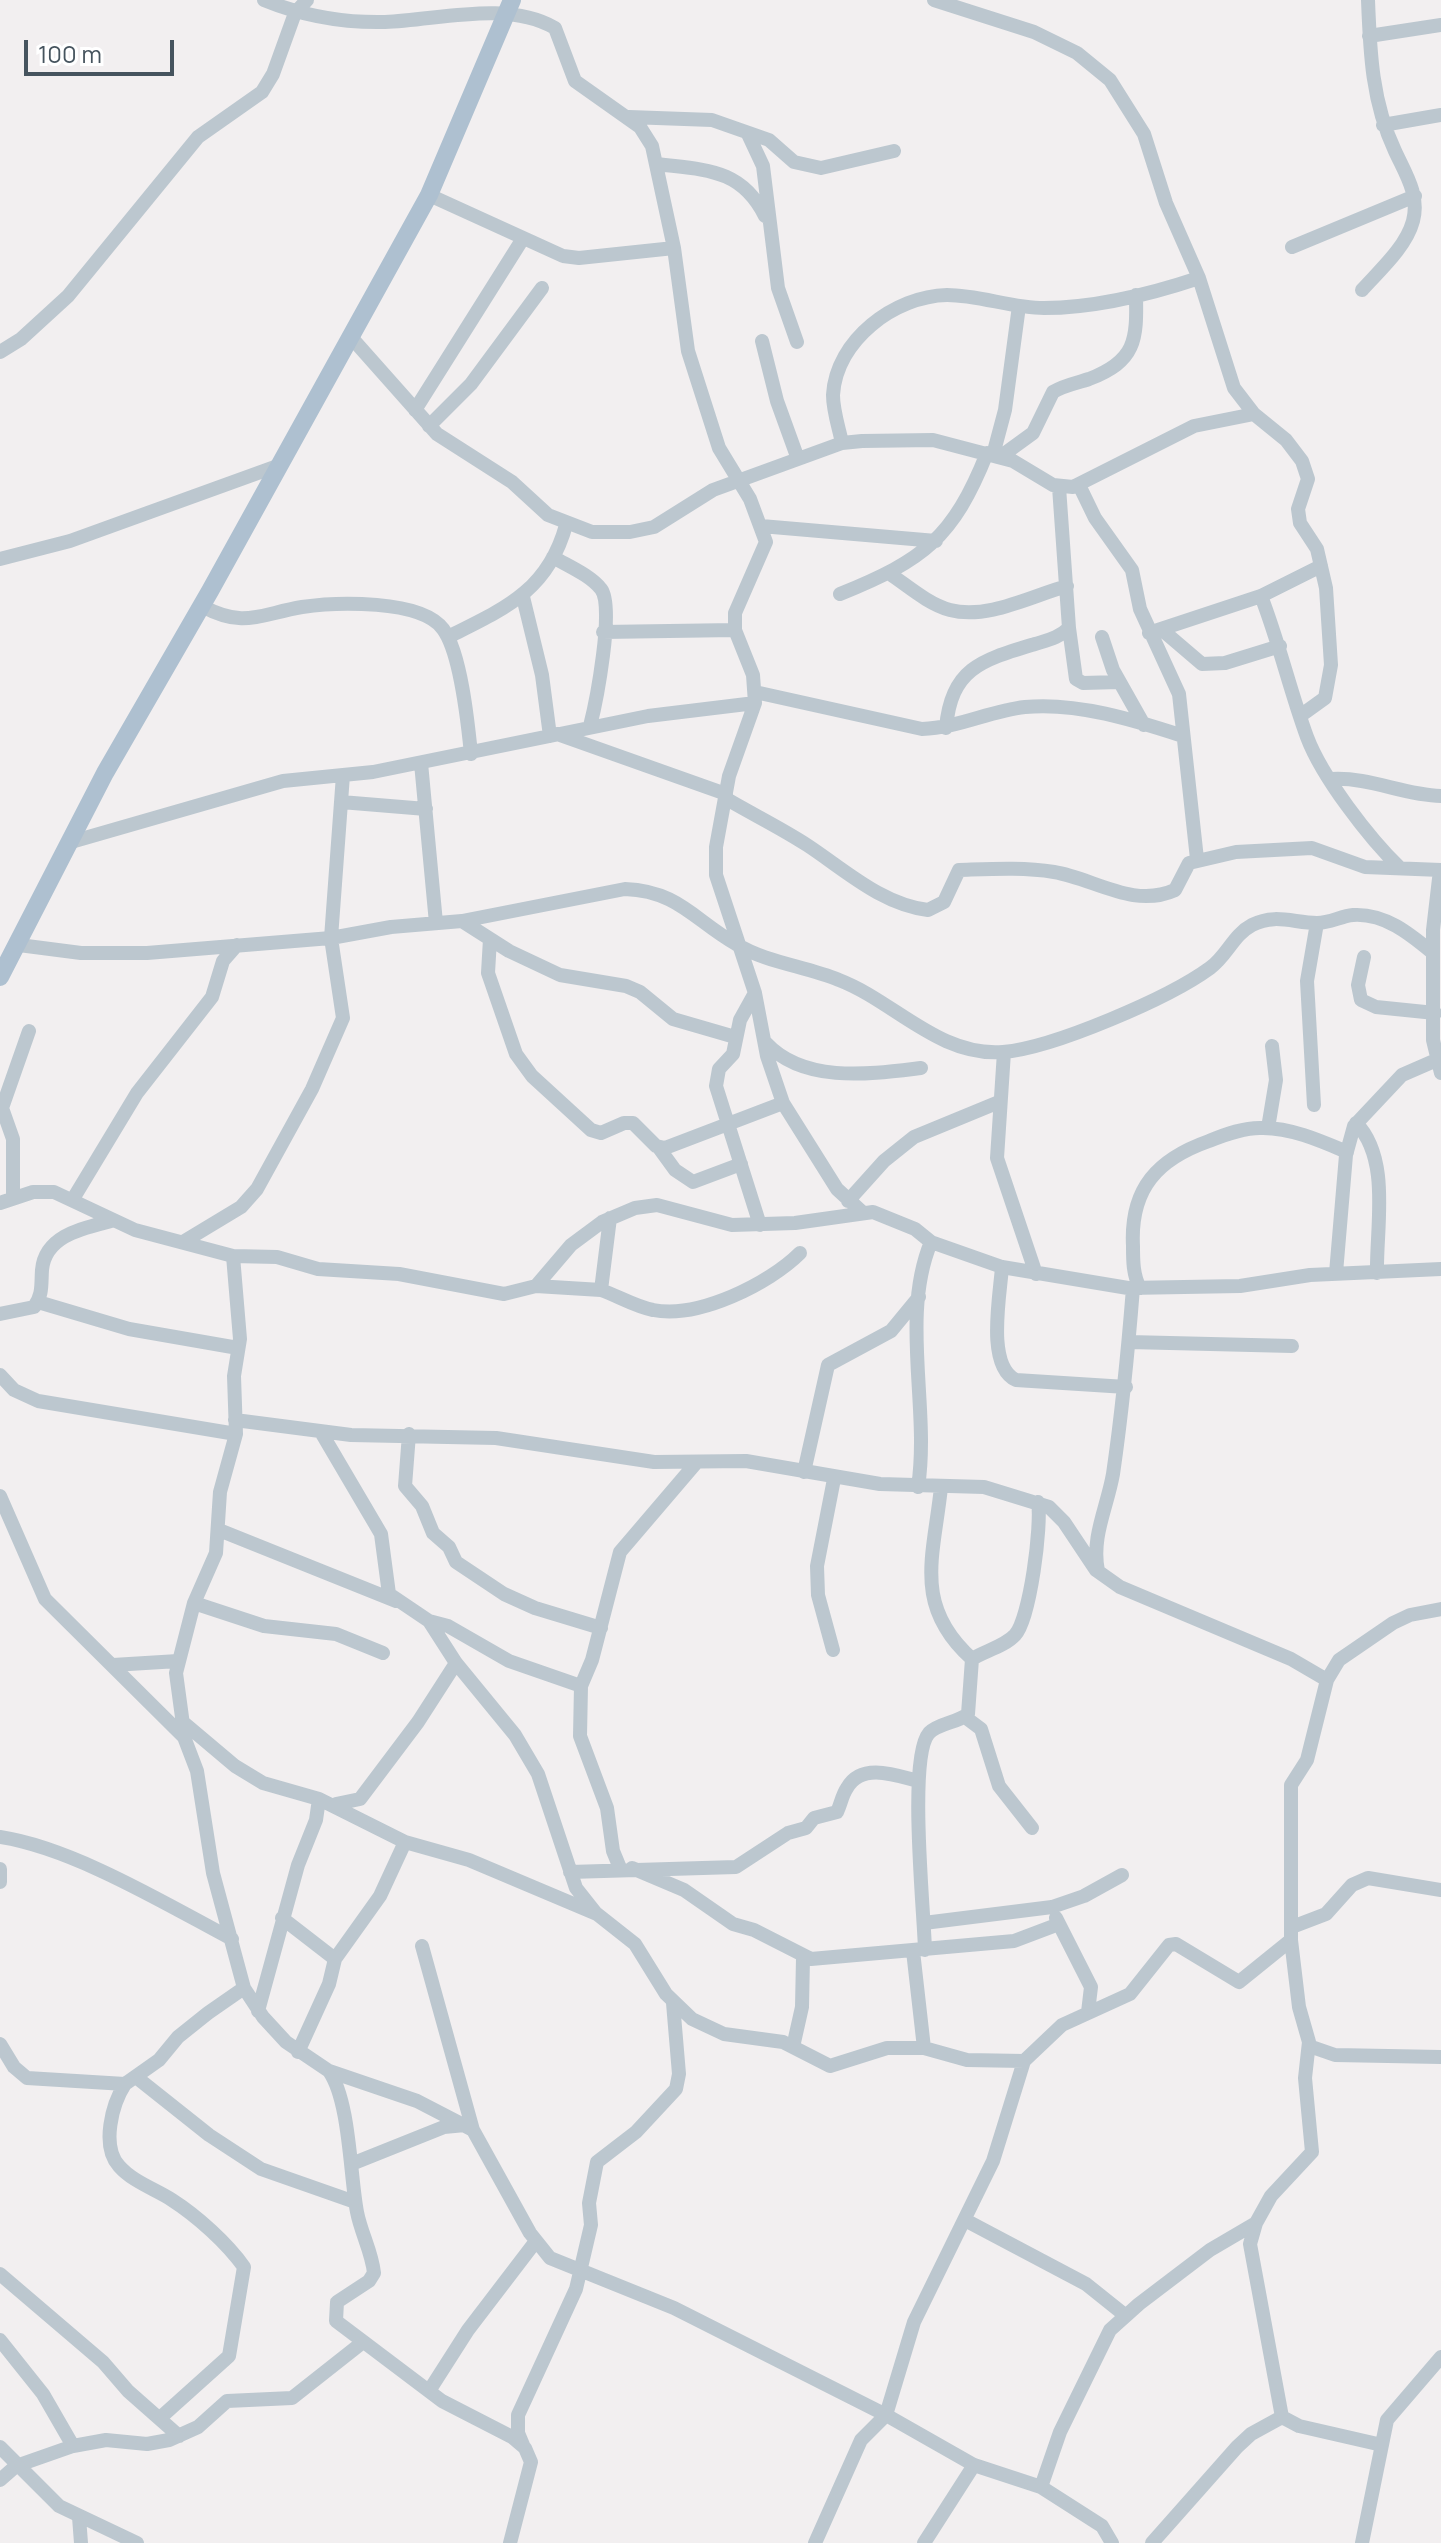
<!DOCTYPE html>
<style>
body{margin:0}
#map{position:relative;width:1441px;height:2543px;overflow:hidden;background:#f2eff0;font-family:Manrope,sans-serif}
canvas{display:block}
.scale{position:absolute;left:24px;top:40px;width:150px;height:36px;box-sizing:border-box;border:4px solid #46545e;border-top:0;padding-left:10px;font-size:24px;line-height:28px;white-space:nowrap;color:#46545e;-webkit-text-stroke:6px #fff;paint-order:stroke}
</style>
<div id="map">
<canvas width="1441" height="2543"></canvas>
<div class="scale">100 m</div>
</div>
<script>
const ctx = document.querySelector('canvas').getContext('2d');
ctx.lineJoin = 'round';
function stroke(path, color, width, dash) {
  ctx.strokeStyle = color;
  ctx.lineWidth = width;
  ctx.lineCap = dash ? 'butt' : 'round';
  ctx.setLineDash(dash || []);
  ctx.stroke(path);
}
const minor = new Path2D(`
 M264 0C303 16 343 23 385 22 440 20 506 0 555 28L575 81 640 127 652 146 674 248 688 351 719 448 750 499 766 542 735 613V630L753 675 755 703 729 776 716 847V875L755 993 767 1056 783 1103 837 1189 862 1212
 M934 0 1034 32 1077 53 1110 80 1144 134 1166 203 1199 278 1234 388 1254 414 1286 440 1302 461 1308 479 1298 509 1300 523 1317 549 1326 588 1331 665 1325 698 1300 716
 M1369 36 1441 25
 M629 117 712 120 769 140 794 162 821 168 894 151
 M1383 125 1441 115
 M748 134 763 166 778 288 797 342
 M656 164C705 170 741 168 765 216
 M429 195 563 256 579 258 674 248
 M1292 247 1415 196
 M1362 290C1380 270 1406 247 1413 221 1420 195 1405 173 1395 151 1372 102 1370 53 1368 0
 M350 336 437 434 512 482 548 515 592 532H630L654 527 713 490 842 443 862 441 933 440 1013 461 1053 485 1073 487 1194 426 1254 414
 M762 341 777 401 798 459
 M0 352 21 339 68 296 198 137 262 92 273 74 295 13 307 0
 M415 410 522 240
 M429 426 471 384 542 288
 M842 443C839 428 833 411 833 395 836 340 895 296 947 295 979 295 1012 308 1044 308 1095 308 1151 294 1199 278
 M993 455 1005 410 1019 306
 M1000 457 1033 433 1053 392C1064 385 1077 383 1089 379 1136 361 1137 340 1136 295
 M1079 485 1095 518 1132 570 1140 609 1179 694 1197 859
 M761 526 936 541
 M553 557C568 566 590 575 601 589 615 606 596 703 590 726
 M0 559 70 541 280 465
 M890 574C908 586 928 604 950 610 987 620 1031 596 1067 586
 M840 594C924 560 953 538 987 453
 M1261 596C1279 642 1290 691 1307 737 1322 777 1369 838 1400 868
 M523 597 542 675 550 736
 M202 606C244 629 260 614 302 607 335 602 421 599 443 629 461 653 468 724 471 754
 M1069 628 1076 679 1083 683 1119 682
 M1161 629 1202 664 1225 663 1280 646
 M603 632 735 630
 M1149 633 1261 596 1321 566
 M448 637C504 609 548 591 566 525
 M1102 637 1113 670 1144 725
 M755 692 922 729C958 728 989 711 1025 707 1077 702 1134 720 1183 736
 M946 728C951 668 982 660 1035 644 1048 640 1059 638 1069 628L1059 487
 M557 734 726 794
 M421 763 436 923
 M1332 779C1370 777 1403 795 1441 796
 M725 798C752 814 781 828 807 845 845 870 881 904 928 910L944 902 959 870C991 869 1023 867 1054 872 1093 878 1133 909 1175 890L1189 863 1236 852 1312 848 1365 867 1441 870
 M341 802 426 809
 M71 842 283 781 373 772 648 716 755 703
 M1440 870 1433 930V1040L1441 1073
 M462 921 509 951 560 975 626 986 640 992 673 1019 735 1037
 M490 939 488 973 516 1054 532 1076 591 1130 601 1133 624 1123H633L656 1146 665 1148 783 1103
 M19 945 81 953H147L331 938 391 927 462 921 625 889C678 891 694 920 736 944 767 963 806 966 839 980 894 1001 939 1057 1003 1052 1053 1048 1169 998 1210 968 1227 956 1233 935 1252 925 1275 913 1294 923 1317 923 1330 923 1341 916 1353 915 1385 913 1410 934 1433 953
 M1364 957 1358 985 1361 1000 1376 1007 1435 1013
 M755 993 740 1020 733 1054 719 1069 716 1086 760 1225
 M766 1043C804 1084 871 1074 921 1068
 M1004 1052 997 1158 1036 1274
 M1314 1105 1307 981 1317 923
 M1356 1123C1391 1159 1376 1227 1377 1273
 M1268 1128 1276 1080 1272 1046
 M659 1148 675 1170 693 1182 741 1164
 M13 1198V1139L2 1108 29 1031
 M73 1199 137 1093 212 997 223 961 237 945
 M848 1201 884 1161 914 1137 999 1102
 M0 1203 33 1192H54L135 1230 233 1256 277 1257 318 1269 399 1274 504 1294 536 1286 571 1245 602 1222 635 1208 657 1205 732 1225 795 1223 873 1212 915 1229 931 1242 1002 1267 1128 1288 1240 1286 1310 1275 1441 1269
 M610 1218 601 1290C618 1296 636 1307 653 1310 698 1319 769 1284 800 1253
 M183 1242 241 1207 257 1189 312 1089 343 1018 331 938 343 775
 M1002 1267C1000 1296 986 1366 1016 1380L1126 1387
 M1336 1273 1346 1155 1354 1126 1402 1075 1441 1058
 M536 1286 601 1290
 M1140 1288C1133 1275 1133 1261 1133 1246 1130 1188 1158 1159 1209 1141 1226 1134 1245 1127 1263 1128 1292 1128 1321 1141 1347 1152
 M38 1302 129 1329 238 1348
 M0 1314 34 1307C43 1295 41 1284 42 1270 45 1235 84 1228 111 1221
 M1129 1342 1292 1346
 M0 1375 14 1390 38 1401 236 1434
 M235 1420 351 1435 496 1438 654 1462 746 1461 880 1484 984 1487 1049 1507 1064 1522 1096 1570 1120 1587 1291 1659 1327 1680
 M321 1432 381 1534 389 1594 429 1621 456 1663 515 1735 538 1774 576 1888 595 1912
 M409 1434 405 1486 422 1506 433 1533 449 1547 456 1562 504 1594 535 1608 601 1628
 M804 1472 828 1365 891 1331 919 1297
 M918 1487C930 1408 900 1317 931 1242
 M941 1487C934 1556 912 1605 972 1659
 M0 1496 45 1599 184 1737 197 1771 213 1873 244 1988 263 2017 286 2042 329 2071 417 2101 473 2130 530 2233 550 2258 674 2308 886 2415 974 2465 1041 2487 1102 2526 1112 2543
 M219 1530 396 1601
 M1098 1571C1091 1537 1107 1508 1113 1474 1122 1412 1128 1351 1133 1288
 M194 1603 264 1626 336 1634 383 1653
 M429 1621 448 1626 509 1661 581 1686
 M833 1650 818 1595 817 1566 834 1479
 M113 1665 178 1661
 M965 1717 981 1729 999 1786 1032 1828
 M184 1723 235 1766 263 1783 319 1799 405 1842 469 1860 597 1914 635 1944 666 1994 692 2019 724 2034 783 2042 830 2066 887 2048H924L967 2060 1024 2061
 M184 1732 176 1673 194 1603 216 1553 220 1492 236 1434 234 1376 240 1339 233 1256
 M336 1804 360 1799 418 1722 456 1663
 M0 1837C73 1848 166 1904 232 1939
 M620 1868 613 1851 607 1808 580 1736 581 1686 592 1660 620 1552 696 1463
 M632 1868 684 1890 733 1924 754 1930 811 1959 1014 1941 1059 1924
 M0 1869V1882
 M570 1872 736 1867 788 1833 806 1828 814 1818 837 1812C841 1804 842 1795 847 1788 861 1762 896 1775 918 1781
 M282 1918 335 1959
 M1056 1918 1091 1987 1088 2012
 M924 1923 1052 1907 1084 1896 1122 1875
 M1292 1927 1326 1914 1352 1885 1368 1878 1441 1890
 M422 1946 473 2130
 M925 1950C924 1911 908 1757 929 1733 939 1723 957 1723 968 1714L972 1659C985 1651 1005 1646 1015 1635 1030 1619 1042 1525 1038 1502
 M913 1951 924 2048
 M258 2011 298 1865 316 1820 319 1799
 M0 2044 14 2067 27 2078 125 2084 159 2060 178 2037 208 2013 244 1988
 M1309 2046 1335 2055 1441 2057
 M793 2047 802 2007 803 1958
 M298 2052 329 1984 335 1959 380 1896 405 1842
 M329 2071C350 2101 350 2176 357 2212 361 2233 372 2252 374 2273L369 2281 337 2302 336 2321 442 2401 512 2437 525 2448 531 2462 510 2543
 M136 2077 209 2135 261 2169 355 2202
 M125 2084C112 2104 101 2146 119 2166 133 2182 155 2189 172 2200 197 2216 227 2243 244 2267L229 2356 160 2418
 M354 2163 444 2127 465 2125
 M965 2220 1086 2284 1126 2316
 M1256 2223 1250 2244 1282 2417 1299 2426 1382 2445
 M0 2274 103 2362 128 2391 179 2436
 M0 2340 43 2394 73 2446
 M429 2391 468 2330 536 2241
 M523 2445 518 2433V2415L576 2289 591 2225 589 2203 597 2162 636 2132 676 2089 679 2074 673 2003
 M0 2447 59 2506 137 2543
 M0 2480 16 2466 73 2446 106 2440 147 2444 169 2440 198 2427 227 2401 292 2398 363 2342
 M1041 2487 1060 2432 1110 2330 1139 2304 1210 2250 1256 2223 1271 2196 1312 2152 1305 2078 1309 2042 1299 2007 1291 1940V1785L1307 1760 1327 1680 1339 1660 1393 1623 1410 1615 1441 1609
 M79 2517 81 2543
 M815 2543 861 2440 886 2415 914 2322 993 2161 1024 2061 1062 2025 1130 1994 1169 1945 1176 1944 1239 1982 1291 1940
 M924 2543 974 2465
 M1152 2543 1237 2447 1251 2434 1282 2417
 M1362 2543 1387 2420 1441 2357`);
const major = new Path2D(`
 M0 977 105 773 210 591 429 195 512 0`);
stroke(minor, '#bcc7cf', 14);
stroke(major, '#aec0d0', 18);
</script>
